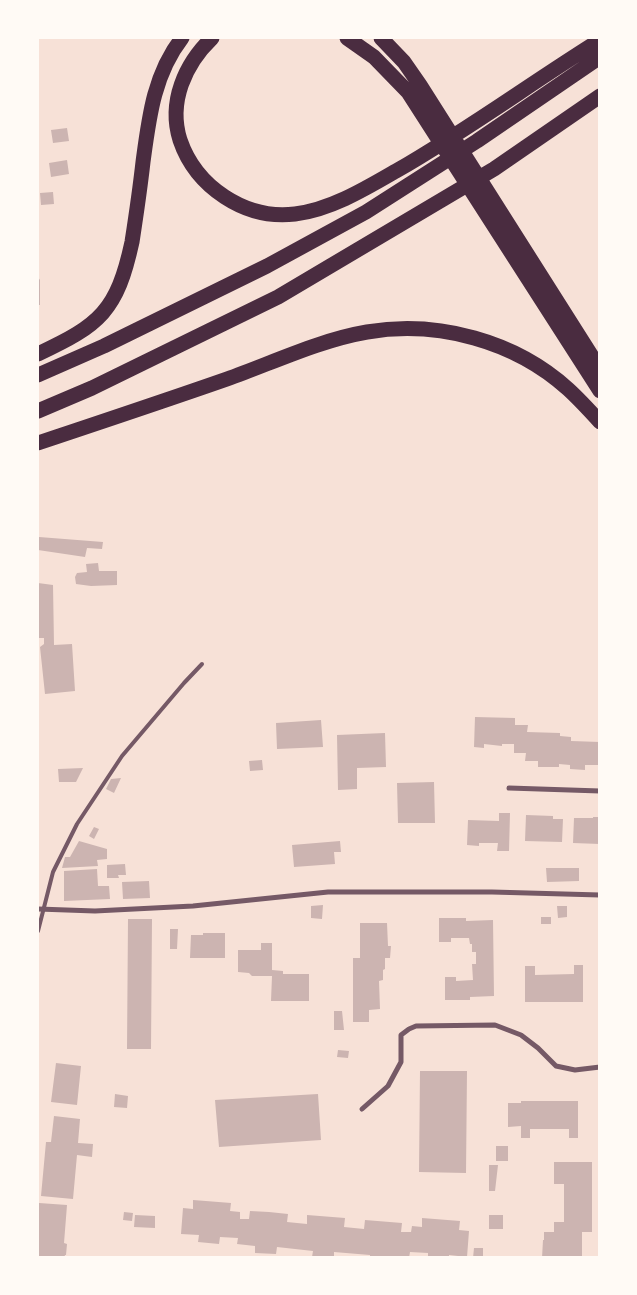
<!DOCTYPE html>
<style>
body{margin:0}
#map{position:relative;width:637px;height:1295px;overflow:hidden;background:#f7e1d7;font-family:Mulish,sans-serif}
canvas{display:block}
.frame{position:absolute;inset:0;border:39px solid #fffaf5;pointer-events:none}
</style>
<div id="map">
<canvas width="637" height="1295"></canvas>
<div class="frame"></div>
</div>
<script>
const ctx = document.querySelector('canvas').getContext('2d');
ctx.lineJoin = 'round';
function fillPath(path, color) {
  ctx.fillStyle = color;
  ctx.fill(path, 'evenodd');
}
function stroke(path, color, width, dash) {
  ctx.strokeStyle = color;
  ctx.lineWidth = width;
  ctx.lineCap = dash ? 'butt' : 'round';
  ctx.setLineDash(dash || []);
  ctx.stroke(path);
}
const building = new Path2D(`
 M67 128 69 141 53 143 51 130Z
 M67 160 69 174 51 177 49 163Z
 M53 192 54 204 41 205 40 193Z
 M38 277 40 280V305H38Z
 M39 537 103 542 102 549 87 548 85 557 38 550Z
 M98 563 99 571H117V585L91 586 76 584 75 577 77 573 87 572 86 564Z
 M38 583 53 585 54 645 72 644 75 691 45 694 40 647 44 644V638H38Z
 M475 717 515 718V725H528L527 732 560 733V736L571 737V741L600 742V765H585V770L570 769V765L559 764V767H538V761H525L526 753H514V744H502V746L484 744V748L474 747Z
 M321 720 323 747 277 749 276 723Z
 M385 733 386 767 357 768V789L338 790 337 735Z
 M262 760 263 770 250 771 249 761Z
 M83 768 76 782H59L58 769Z
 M121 778 114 793 106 789 111 779Z
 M434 782 435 823H398L397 783Z
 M499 813H510L509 851H497L498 843H479V846L467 845 468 820 499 821Z
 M526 815 553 816V819H563L562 842 525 841Z
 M593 817H600V844L573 843 574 818H593Z
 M94 827 99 829 94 839 89 836Z
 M79 841 107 849V859L97 860 98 866 62 868 65 857H70Z
 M340 841 341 852H334L335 864 294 867 292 845Z
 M125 864 126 875H118L119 878H107V865Z
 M546 868H579V881L547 882Z
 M97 869 98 886H109L110 899 64 901V871Z
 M149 881 150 898 123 899 122 882Z
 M323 905 322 919 311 918V906Z
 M557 906H567V917L558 918Z
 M541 917H551V924H541Z
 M439 918H466V921L493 920 494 996 470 997V1000H445V977H456V981L473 980 472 964H476V952H472V944H470L469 938H451V942H439Z
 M128 919H152L151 1049H127Z
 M360 923H387L388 946H391L390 958H385V969L383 970V980L379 981 380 1009 369 1010V1022H353V958H360Z
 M170 929H178L177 949H170Z
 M203 933H225V958H190L191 935H203Z
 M261 943H272V970L283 971V974H309V1001H271L272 976H252L249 973 238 972V950H261Z
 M574 965H583V1002H525V966H535V975L574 974Z
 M334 1011H342L344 1030H334Z
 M338 1050 349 1051 348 1058 337 1057Z
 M56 1063 81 1066 77 1105 51 1102Z
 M420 1071H467L466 1173 419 1172Z
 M115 1094 128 1096 127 1108 114 1107Z
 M318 1094 321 1140 219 1147 215 1100Z
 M521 1101H578V1138H569V1129H530V1138H521V1126L508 1127V1103H521Z
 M54 1116 80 1119 78 1143 93 1144 92 1157 77 1155 73 1199 41 1196 46 1142H51Z
 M496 1146H508V1161H496Z
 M554 1162H592V1232H582V1258H542L543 1240H544V1232H554V1222H564V1184H554Z
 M489 1165H498L495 1191H489Z
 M193 1200 231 1203 230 1211 240 1212V1219H249L250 1211 269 1212 288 1214 287 1222 307 1224V1215L345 1218 344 1227 364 1229 365 1220 402 1223 401 1232H411L412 1226 422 1227V1218L460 1221 459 1230 469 1231 467 1257 449 1255V1258H428V1253L410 1252 409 1258H370V1255L334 1252V1258H316L312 1257 313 1251 277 1247 276 1254 255 1253V1246L237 1244 238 1238 220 1237 219 1244 198 1242 199 1235 181 1234 183 1208 193 1209Z
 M39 1203 67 1205 64 1243 67 1244 66 1255H65L64 1258H38Z
 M124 1212 133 1213 132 1221 123 1220Z
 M135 1215 155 1216V1228L134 1227Z
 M489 1215H503V1229H489Z
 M474 1248H483V1258H473Z`);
const service = new Path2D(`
 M38 931 53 872 77 824 122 756 184 683 202 664`);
const minor = new Path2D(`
 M509 788 600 791
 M38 909 95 911 193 906 328 892H492L600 895
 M362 1109 388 1086 401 1062V1035L409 1029 416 1026 495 1025 521 1035 538 1048 556 1066 575 1070 600 1067`);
const motorway = new Path2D(`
 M212 38C185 64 168 102 180 140 196 187 245 220 295 214 330 210 365 189 396 171 466 131 531 83 600 40
 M347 38 374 57 408 92 600 391
 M381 38 404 62 420 85 600 369
 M38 354C100 325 117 311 132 242 136 216 140 189 143 162 149 117 154 74 182 38
 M38 375 104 346 267 266 366 212 477 141 600 57
 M38 411 92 388 278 297 494 169 600 96
 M38 443C101 422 164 401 227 379 272 363 320 340 367 332 438 320 515 341 568 389 579 399 590 411 600 422`);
fillPath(building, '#ccb4b1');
stroke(service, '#755966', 4);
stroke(minor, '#755966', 5);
stroke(motorway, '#4a2c40', 15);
</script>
